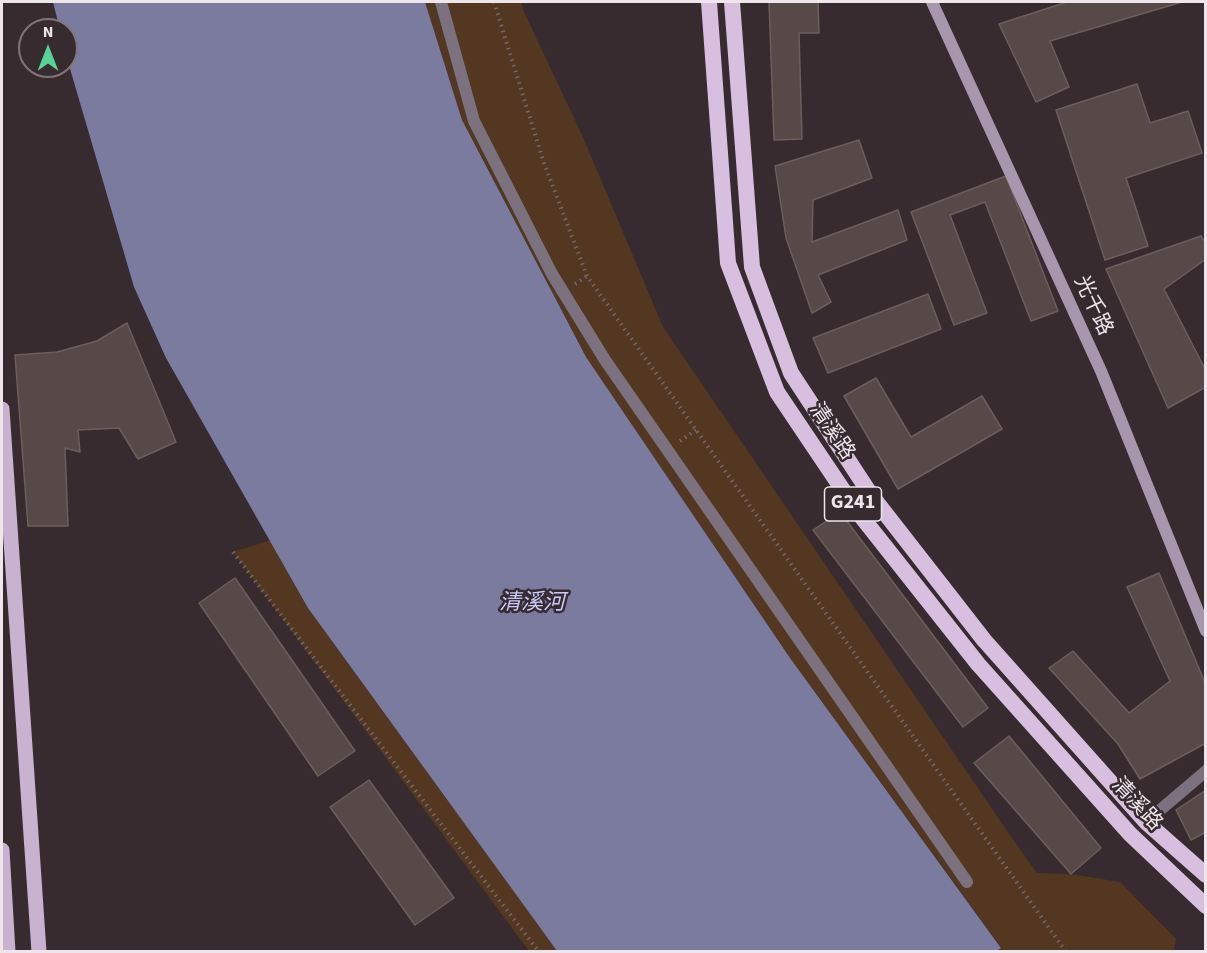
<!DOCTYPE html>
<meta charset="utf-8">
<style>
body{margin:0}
#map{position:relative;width:1207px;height:953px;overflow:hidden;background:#372b30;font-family:"Source Sans 3",sans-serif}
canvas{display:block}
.frame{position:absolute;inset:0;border:3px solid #eee6ea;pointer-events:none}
.north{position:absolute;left:18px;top:18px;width:60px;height:60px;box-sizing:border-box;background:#372b30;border:2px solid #80767a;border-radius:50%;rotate:0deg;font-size:16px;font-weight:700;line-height:24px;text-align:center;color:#eee6ea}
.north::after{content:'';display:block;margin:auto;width:21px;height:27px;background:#54d395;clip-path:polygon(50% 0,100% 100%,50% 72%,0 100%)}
</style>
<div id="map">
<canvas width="1207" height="953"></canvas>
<div class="frame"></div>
<div class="north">N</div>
</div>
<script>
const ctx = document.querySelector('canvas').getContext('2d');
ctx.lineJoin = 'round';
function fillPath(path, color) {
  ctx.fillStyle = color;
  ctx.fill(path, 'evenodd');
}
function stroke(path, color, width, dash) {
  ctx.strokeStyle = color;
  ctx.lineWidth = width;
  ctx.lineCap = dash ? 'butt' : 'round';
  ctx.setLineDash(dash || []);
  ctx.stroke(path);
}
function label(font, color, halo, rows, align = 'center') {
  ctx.font = font + ' "Source Sans 3","Noto Sans SC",sans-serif';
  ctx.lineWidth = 5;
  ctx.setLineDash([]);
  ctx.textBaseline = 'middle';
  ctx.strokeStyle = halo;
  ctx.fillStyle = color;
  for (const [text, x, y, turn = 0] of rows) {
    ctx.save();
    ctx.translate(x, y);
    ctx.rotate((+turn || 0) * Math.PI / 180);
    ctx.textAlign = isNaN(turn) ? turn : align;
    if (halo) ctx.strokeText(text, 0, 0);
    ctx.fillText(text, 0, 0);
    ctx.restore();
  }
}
const green = new Path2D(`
 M425 2H521L524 12 582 135 663 327 1014 841 1037 873 1071 874 1120 882 1176 939 1174 951H995L1001 947 790 658 586 357 462 120Z
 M271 540 308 608 557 951H529L233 552Z`);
const water = new Path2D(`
 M53 2H425L462 120 586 357 790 658 1001 948 995 952 557 951 308 608 166 358 134 287 66 55V30H60Z`);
const building = new Path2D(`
 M769 2H818L819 33H799L802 139 774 140Z
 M1067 2H1182L1050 41 1069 87 1036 102 999 24Z
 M1137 84 1150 123 1188 111 1202 153 1126 178 1148 246 1105 260 1056 110Z
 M859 140 872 178 813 200 812 242 898 210 907 240 818 275 831 302 812 313 786 238 775 166Z
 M1006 176 1058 311 1031 321 985 202 950 215 987 313 954 325 911 212Z
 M1201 236 1206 244V259L1164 289 1206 371V387L1168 408 1106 269Z
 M928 294 941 329 828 373 813 338Z
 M127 323 176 442 138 459 119 428 78 430 80 452 65 448 68 526H28L15 355 57 352 97 341Z
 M876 378 911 437 982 396 1002 429 898 489 844 396Z
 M840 512 988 708 963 727 813 530Z
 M1159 573 1206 685V743L1140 779 1118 744 1049 668 1073 651 1129 713 1170 681 1127 587Z
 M235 578 355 751 318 776 199 603Z
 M1009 736 1101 848 1071 874 974 763Z
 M369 780 454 898 415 925 330 807Z
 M1206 790V832L1191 840 1176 810Z`);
const path = new Path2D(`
 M494 2 544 163 587 276 1066 952
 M575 284 587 276
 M680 441 696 430
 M233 552 539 952`);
const pedestrian = new Path2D(`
 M441 2 474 121 552 274 605 360 967 882`);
const tertiary = new Path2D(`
 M1146 822 1206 771`);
const secondary = new Path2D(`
 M932 2 1101 371 1206 631`);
const primary = new Path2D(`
 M2 409 39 952
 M2 850 8 952`);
const trunk = new Path2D(`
 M709 2 728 263 777 392 857 511 978 664 1130 834 1206 906
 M732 2 752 267 791 373 871 495 984 640 1146 822 1206 875`);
const shields = [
 [853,504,57]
];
const shieldNames = [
 ["G241",853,504]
];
const streetNames = [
 ["光千路",1092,306,65],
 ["清溪路",831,432,56],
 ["清溪路",1136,805,47]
];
const waterNames = [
 ["清溪河",532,604]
];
fillPath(green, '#533721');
fillPath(water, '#7b7ba0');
fillPath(building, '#574948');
stroke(building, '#6d5e5d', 1.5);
stroke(path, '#72686c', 4, [1.5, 4.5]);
stroke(pedestrian, '#7c717f', 12);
stroke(tertiary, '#7c717f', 12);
stroke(secondary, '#a796ad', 12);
stroke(primary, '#c9b2d0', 15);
stroke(trunk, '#d8bfe0', 16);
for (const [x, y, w] of shields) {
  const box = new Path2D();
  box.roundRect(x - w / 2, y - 17, w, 34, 4.5);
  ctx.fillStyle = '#372b30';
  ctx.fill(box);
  stroke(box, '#eee6ea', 1.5);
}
label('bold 20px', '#eee6ea', null, shieldNames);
label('21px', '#eee6ea', '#372b30', streetNames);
label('italic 22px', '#c9c9fb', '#372b30', waterNames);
</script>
